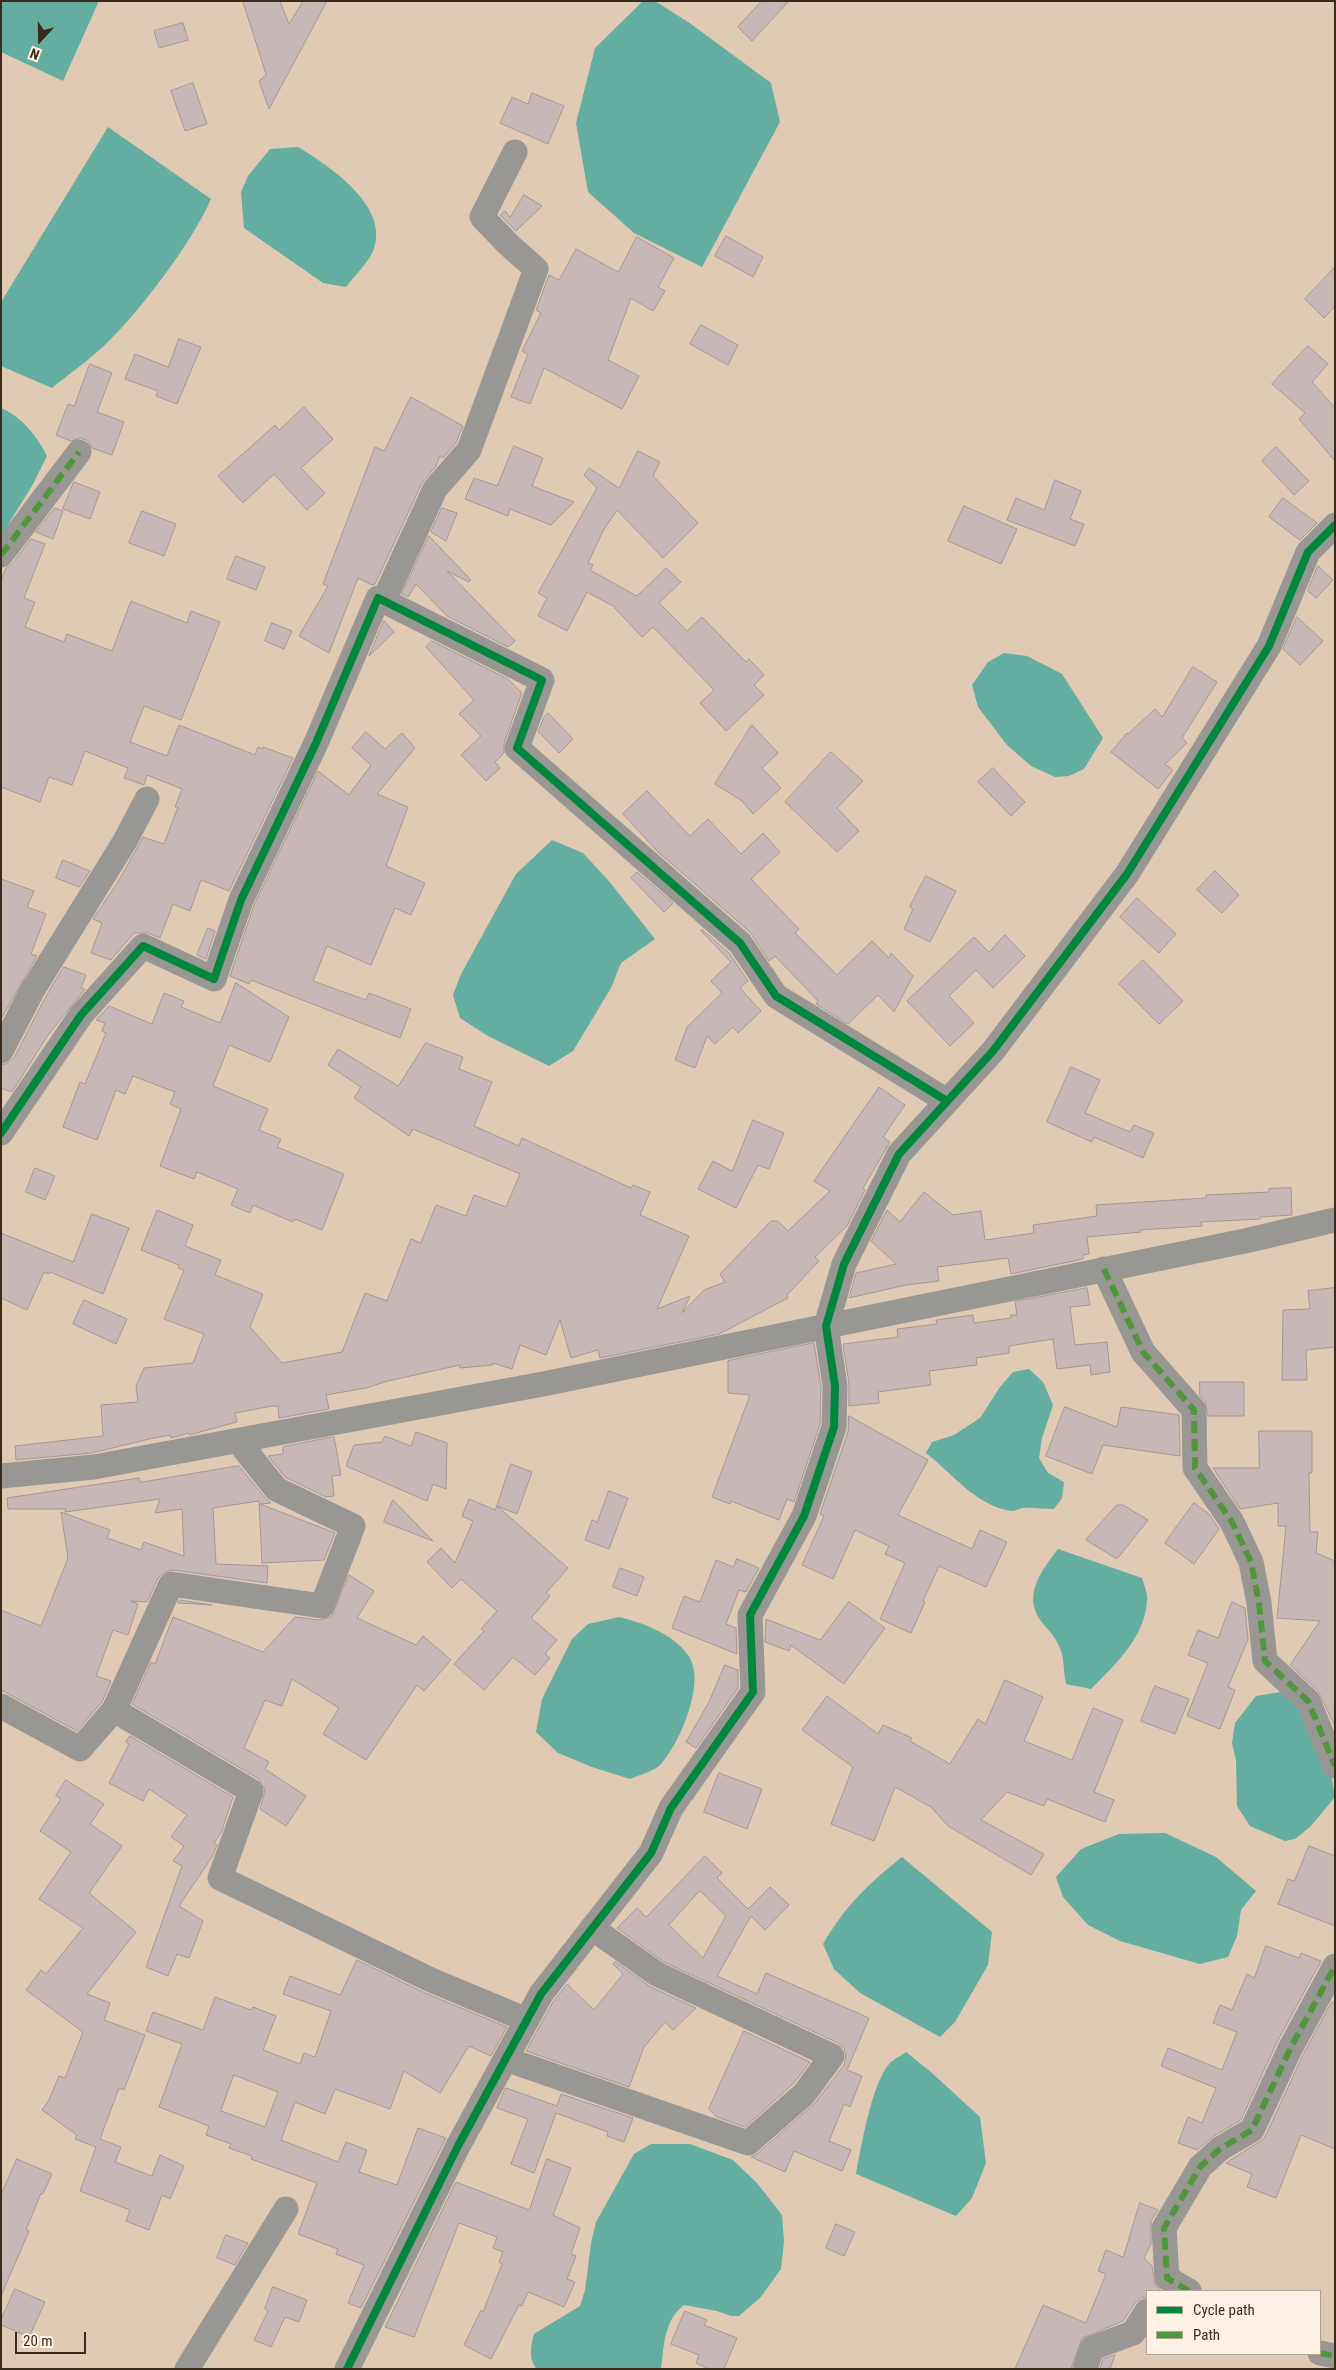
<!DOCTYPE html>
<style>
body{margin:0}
#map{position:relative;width:1336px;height:2370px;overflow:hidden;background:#e1cab3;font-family:"Roboto Condensed",sans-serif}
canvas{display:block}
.frame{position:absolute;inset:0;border:2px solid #3c2b1a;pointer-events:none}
.legend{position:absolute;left:1146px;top:2290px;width:175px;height:65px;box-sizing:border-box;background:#fff1e4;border:1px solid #b1a293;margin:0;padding:6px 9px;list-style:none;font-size:15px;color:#3c2b1a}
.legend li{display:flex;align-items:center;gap:10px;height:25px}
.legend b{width:25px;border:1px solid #b1a293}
.north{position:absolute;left:15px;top:15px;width:50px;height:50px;-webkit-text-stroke:4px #fff1e4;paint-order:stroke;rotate:201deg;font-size:14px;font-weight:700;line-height:20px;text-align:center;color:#3c2b1a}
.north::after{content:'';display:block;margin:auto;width:18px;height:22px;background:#3c2b1a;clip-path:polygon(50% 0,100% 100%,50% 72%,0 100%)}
.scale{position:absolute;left:15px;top:2332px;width:71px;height:22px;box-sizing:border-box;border:2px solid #3c2b1a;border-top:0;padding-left:6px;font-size:15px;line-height:18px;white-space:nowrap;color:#3c2b1a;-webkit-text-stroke:4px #fff1e4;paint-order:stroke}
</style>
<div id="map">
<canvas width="1336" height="2370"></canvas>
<div class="frame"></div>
<ul class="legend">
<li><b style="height:6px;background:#00873e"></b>Cycle path</li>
<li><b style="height:6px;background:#51963c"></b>Path</li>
</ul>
<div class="north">N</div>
<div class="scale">20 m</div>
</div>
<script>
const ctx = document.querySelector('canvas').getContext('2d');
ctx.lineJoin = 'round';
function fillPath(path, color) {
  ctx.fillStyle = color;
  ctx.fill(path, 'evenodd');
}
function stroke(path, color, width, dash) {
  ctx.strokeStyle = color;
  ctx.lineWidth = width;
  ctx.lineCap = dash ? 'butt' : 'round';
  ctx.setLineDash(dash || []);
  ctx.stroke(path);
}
const water = new Path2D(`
 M1 1H99L63 81 1 52Z
 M643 1H655L691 24 771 83 780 122 702 267 634 233 588 192 576 123 595 48Z
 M108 127 211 199C191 244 141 310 105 345 89 360 69 374 52 388L1 366V302Z
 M298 147C329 166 389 205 374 249 369 262 355 275 346 287L323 283 244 228 241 192 248 176 270 149Z
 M1 408C22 417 37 436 47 456L32 486 1 536Z
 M1004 653 1027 656 1062 674 1103 738 1084 769 1069 776 1055 777 1031 766 1007 745 978 707 972 685 988 662Z
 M552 840 583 853 608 880 655 939 621 963 611 988 573 1051 549 1066 488 1036 460 1018 453 995 461 974 516 874Z
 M1029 1369 1043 1382 1053 1405 1042 1438 1039 1458 1048 1473 1064 1482 1062 1498 1054 1509C1044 1509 1032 1507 1022 1508 1018 1509 1015 1511 1011 1511 975 1505 953 1474 926 1453L932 1442 954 1435 980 1418 1000 1387 1013 1372Z
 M1058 1549 1142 1578C1144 1585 1148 1594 1147 1601 1145 1637 1115 1665 1091 1689L1066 1684C1063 1671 1065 1658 1059 1646 1055 1636 1047 1629 1041 1621 1022 1595 1042 1570 1058 1549Z
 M619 1617C644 1623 673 1634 688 1655 707 1681 680 1743 661 1764 655 1771 639 1775 630 1779L592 1767 558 1753 536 1732 542 1699 572 1639 588 1624Z
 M1281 1692 1299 1709 1330 1767 1335 1797 1311 1826 1295 1839 1285 1841 1250 1826 1237 1806 1236 1760 1232 1743 1235 1723 1256 1696Z
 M1165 1833 1216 1857 1256 1891 1241 1910 1237 1936 1228 1957 1200 1964 1120 1941 1088 1925 1063 1897 1056 1877 1081 1849 1119 1834Z
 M902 1857 992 1932 988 1965 955 2022 940 2037 860 1993 834 1969 823 1944C846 1905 867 1885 902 1857Z
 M906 2052 932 2073 980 2117 986 2163 972 2198 956 2216 856 2174C861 2147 872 2082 890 2063 894 2059 901 2056 906 2052Z
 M651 2144H690L733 2160 757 2183 782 2215 784 2241 781 2269 760 2298 739 2316H731L717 2311 684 2305C664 2320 664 2346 661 2369H537C528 2360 531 2345 534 2334L580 2306 585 2290 591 2243 596 2222 634 2154Z`);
const building = new Path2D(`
 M243 1H280L289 24 303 1H327L269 109 259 81 266 75Z
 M762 1H789L752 41 738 27Z
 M183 23 188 40 159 48 154 31Z
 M193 83 207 124 185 131 171 91Z
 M532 93 564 106 548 144 500 123 512 97 528 104Z
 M524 195 542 206 516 231 500 215 505 211 510 217Z
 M726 236 763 257 753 277 715 256Z
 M637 237 674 258 658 287 665 291 653 311 631 298 608 360 639 376 622 409 544 368 530 404 511 397 528 354 522 351 541 313 536 310 549 275 559 280 576 249 618 272Z
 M1335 267V306L1324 318 1305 299Z
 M701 325 738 345 728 365 690 344Z
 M179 339 201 347 177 404 156 396 158 391 125 379 135 354 168 367Z
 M1308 346 1328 364 1312 382 1335 408V461L1299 419 1305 413 1272 384Z
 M90 364 112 373 97 412 124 422 112 455 92 448 88 441 81 438 71 441 56 435 68 404 74 406Z
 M411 397 463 426 456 443 443 458 440 456 436 466 422 483 375 584 372 585 358 578 329 653 299 636 328 586 323 584 375 447 384 451Z
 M304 407 333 439 301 468 325 493 307 510 274 474 243 503 218 476 275 425 279 430Z
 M514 446 543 458 532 486 574 502 551 525 510 509 508 516 465 499 474 478 497 486Z
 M1276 447 1309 481 1294 495 1262 461Z
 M638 451 660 462 653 476 698 523 663 558 617 510 603 531 588 563 593 565 590 570 637 596 666 568 681 582 659 603 687 631 702 617 746 662 749 659 764 675 754 685 764 695 726 731 700 703 714 690 653 627 642 637 613 606 587 592 567 631 538 616 547 598 538 593 597 488 584 475 589 468 619 488Z
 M1055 480 1081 491 1070 519 1084 524 1075 546 1007 520 1016 498 1044 510Z
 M74 482 100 492 90 519 63 509Z
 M1283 498 1317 523 1300 540 1269 517Z
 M964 506 1017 529 1001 564 948 541Z
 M55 508 63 511 53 539 36 532Z
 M442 508 457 513 446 541 431 532Z
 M142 511 176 524 164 556 129 543Z
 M429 536 471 580 469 582 447 571 515 641 508 647 447 616 416 584 408 597 402 594Z
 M31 539 45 544 24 598 35 602 25 627 64 642 67 634 112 651 131 601 187 623 191 611 220 622 181 720 144 706 130 742 167 756 179 725 255 755 258 747 262 749 263 747 293 758 229 891 201 880 190 911 173 904 160 938 148 933H134L111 960 91 953 102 923 93 919 118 882 143 837 164 844 178 807H175L182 789 147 775 144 785 124 778 128 768 85 751 72 785 49 777 40 802 1 787V580L6 568 12 564Z
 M236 556 265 567 256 590 227 579Z
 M1318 566 1333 580 1316 598 1308 591Z
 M1297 617 1323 641 1300 665 1283 649Z
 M384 621 394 632 369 656Z
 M272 623 292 631 284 649 265 641Z
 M432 641 508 679 522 693 504 743V753L495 762 500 768 486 781 461 755 481 736 459 714 474 700 426 647Z
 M1193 667 1217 682 1182 738 1187 743 1165 764 1173 770 1158 789 1111 752 1127 733 1128 734 1155 709 1162 717Z
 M548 713 573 739 559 753 538 731 544 717Z
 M752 725 778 753 762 768 781 788 753 814 742 801 715 784Z
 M366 732 385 749 402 733 415 748 377 794 408 807 386 866 425 883 411 915 395 908 371 965 327 946 313 981 366 1000 369 993 411 1009 400 1038 251 980 249 984 230 976 254 905 318 771 349 795 371 765 352 748Z
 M831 752 863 781 837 808 859 831 837 852 785 802Z
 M993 768 1025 802 1011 816 978 782Z
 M647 791 690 836 708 819 741 854 763 833 780 852 751 879 799 929 795 933 837 975 872 941 889 958 891 953 913 976 894 1012 878 995 848 1024 816 1004 818 1001 775 956 769 961 750 932 658 852 623 814Z
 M63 860 90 871 79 887 56 878Z
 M1215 871 1239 895 1222 913 1197 890Z
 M637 872 673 903 664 912 631 878Z
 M926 876 956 891 930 942 904 929 913 909 910 907Z
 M1 879 34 891 27 907 46 914 31 954 37 956 1 1019Z
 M1137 898 1176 934 1159 953 1120 917Z
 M208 928 215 931 206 959 197 955Z
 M703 930 729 953 748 981 740 988 761 1011 738 1033 733 1027 715 1044 707 1036 695 1068 675 1060 687 1027 722 993 711 981 731 962 701 931Z
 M1005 935 1025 956 993 988 976 970 949 996 974 1023 950 1046 907 1001 974 937 989 952Z
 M1143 960 1183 1001 1159 1024 1119 984Z
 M64 967 86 975 81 988 85 989 48 1035 12 1092 1 1088V1065L8 1063 14 1058 45 998Z
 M236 983 289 1017 270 1062 229 1045 213 1086 268 1109 259 1130 281 1139 277 1147 344 1174 322 1230 295 1219 293 1222 253 1205 250 1213 231 1205 238 1189 197 1172 194 1179 160 1166 181 1109 170 1104 175 1092 133 1076 125 1094 116 1090 97 1140 63 1127 80 1082 85 1084 106 1033 102 1031 105 1023 96 1020 109 1006 152 1024 164 993 184 1001 181 1007 220 1023Z
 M426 1043 463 1057 459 1069 492 1082 474 1126 519 1146 522 1138 631 1188 633 1185 650 1192 640 1215 689 1236 657 1309 690 1296 682 1313 704 1290 725 1282 720 1274 771 1221H778L788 1231 830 1191 814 1181 879 1087 905 1105 883 1137 890 1142 863 1188 865 1190 847 1226 815 1257 819 1261 787 1295 788 1298 719 1334 600 1358 598 1350 571 1358 560 1320 546 1355 520 1345 512 1369 493 1363V1365L460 1368V1365L388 1381 366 1388 326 1395 329 1409 279 1418 278 1406H272L235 1413 237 1422 189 1435V1433L171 1438 170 1435 149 1439 92 1453 16 1460 15 1446 103 1436 101 1405 138 1402 136 1386 144 1368 193 1363 204 1334 164 1319 184 1270 178 1268 179 1265 141 1250 157 1210 193 1225 185 1246 221 1260 215 1275 263 1294 250 1327 282 1363 342 1352 365 1293 387 1301 411 1239 421 1243 436 1205 466 1216 474 1195 506 1207 520 1174 413 1129 409 1136 354 1098 361 1087 328 1065 338 1049 398 1086Z
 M1071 1067 1100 1080 1085 1113 1130 1132 1134 1125 1154 1133 1143 1158 1094 1137 1092 1142 1047 1122Z
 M753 1120 784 1133 769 1169 758 1165 736 1208 698 1189 713 1161 732 1171Z
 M35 1168 55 1176 45 1200 26 1192Z
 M1291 1188 1292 1215 1260 1217V1219L1201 1222 1202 1226 1140 1230 1141 1232 1087 1237 1089 1254 1083 1255V1259L1011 1274 1008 1258 937 1267 939 1281 906 1285 849 1298 856 1273 896 1264 871 1241 887 1210 900 1222 924 1192 953 1215 981 1211 985 1240 1034 1233 1033 1225 1097 1216 1096 1205 1206 1198V1195L1269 1192V1189Z
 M92 1214 129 1228 103 1294 50 1272 49 1274 44 1272 27 1310 1 1298V1233L73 1262Z
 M1087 1288 1090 1305 1070 1307 1075 1345 1107 1342 1110 1372 1091 1375 1090 1365 1057 1369 1053 1339 1009 1346V1353L976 1358 977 1365 929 1371 931 1385 878 1392 879 1403 849 1406V1384L843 1344 898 1337 897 1329 937 1324 936 1320 973 1315 974 1323 1011 1318V1315H1017L1015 1302Z
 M1335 1288V1347L1306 1350 1307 1380H1282L1283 1310 1310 1309 1308 1291Z
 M84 1300 127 1319 116 1344 73 1324Z
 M814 1343 821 1387 820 1424 794 1502 787 1499 779 1520 731 1501 730 1504 712 1497 750 1395 728 1393V1361Z
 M1200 1382H1244V1416H1208L1205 1401 1200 1396Z
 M1065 1407 1117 1427 1121 1407 1179 1415 1180 1456 1103 1445 1092 1474 1046 1456Z
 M849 1416 928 1460 898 1515 972 1549 980 1530 1007 1542 986 1587 939 1566 923 1601 925 1602 911 1633 880 1619 905 1563 885 1554 889 1546 855 1530 833 1579 802 1565 824 1516 820 1514 848 1432Z
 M1259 1431H1312V1473H1309L1310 1532H1318L1316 1553 1335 1561V1726L1318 1691 1290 1665 1320 1621 1277 1618 1286 1526H1278V1503L1240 1509 1213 1468H1259Z
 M416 1432 447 1443 446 1489 433 1484 427 1501 346 1466 354 1445 382 1442 385 1436 411 1446Z
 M334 1437 341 1475 332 1476 334 1496 326 1497 285 1477 268 1456 283 1454V1447Z
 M511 1464 532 1472 517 1514 497 1506 568 1568 546 1593 550 1596 531 1618 557 1640 545 1654 550 1658 535 1675 513 1657 484 1690 454 1664 484 1631 481 1629 497 1611 461 1579 452 1588 427 1562 441 1548 455 1563 473 1521 462 1516 469 1499 495 1510Z
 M239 1466 265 1498 271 1503 260 1504 335 1533 324 1560 262 1563 259 1501 213 1508 216 1564 268 1566 267 1583 173 1570 164 1572 158 1578 147 1602 131 1601 138 1604 128 1635 113 1630 96 1676 111 1681 102 1702 77 1731 1 1690V1610L41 1626 68 1558 61 1512 110 1530 107 1538 141 1550 144 1542 184 1556 182 1509 155 1513 160 1499 65 1512 66 1509H8L7 1498 139 1478 140 1482Z
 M609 1491 628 1498 609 1549 585 1540 592 1520 597 1522Z
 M393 1500 433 1541 384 1522Z
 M1194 1503 1209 1514 1219 1529 1194 1564 1165 1543Z
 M1117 1505H1123L1148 1520 1117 1559 1086 1540Z
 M737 1559 759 1568 746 1592 739 1590 726 1624 736 1628 737 1654 672 1628 684 1596 700 1602 716 1560 733 1567Z
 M620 1568 644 1577 637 1596 613 1587Z
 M349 1575 374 1591 357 1618 416 1645 423 1636 451 1660 424 1691 417 1685 366 1760 323 1734 339 1708 292 1679 282 1706 265 1700 244 1748 269 1762 265 1769 306 1796 286 1826 260 1809 265 1790 259 1779 132 1704 151 1662 155 1664 173 1617 263 1652 295 1617 320 1620 331 1617Z
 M180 1600 212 1605 178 1603Z
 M849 1602 885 1628 844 1684 791 1645 789 1651 765 1642 766 1619 820 1640Z
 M1232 1602 1245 1608 1248 1639 1228 1687 1235 1690 1220 1729 1187 1716 1208 1663 1188 1655 1198 1630 1218 1638Z
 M725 1665 738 1670V1688L696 1748 686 1742 709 1702Z
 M1005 1680 1043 1697 1024 1741 1072 1760 1093 1708 1123 1720 1094 1792 1114 1800 1105 1822 1047 1799 1044 1806 1007 1792 981 1820 1044 1854 1031 1875 948 1826 931 1807 895 1787 874 1841 831 1824 853 1767 802 1730 827 1696 878 1734 883 1725 912 1738 910 1741 950 1764 978 1719 985 1724Z
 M1155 1686 1189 1699 1175 1734 1141 1721Z
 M130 1736 233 1797 221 1833 214 1843 217 1845 212 1857 179 1906 203 1921 189 1958 177 1954 168 1976 146 1967 182 1866 173 1861 184 1846 171 1837 187 1815 149 1789 143 1801 109 1783 129 1744 126 1742Z
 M719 1773 762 1789 747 1829 704 1812Z
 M66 1780 104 1804 90 1824 122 1846 89 1893 136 1932 87 1994 110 2003 104 2020 145 2035 124 2090 119 2088 100 2139 121 2147 115 2162 152 2176 160 2155 184 2166 170 2199 162 2195 149 2230 126 2221 130 2210 80 2191 96 2147 75 2139 77 2135 42 2110 49 2100 59 2076 65 2078 83 2032 26 1990 41 1970 46 1974 83 1928 39 1899 71 1852 40 1831 61 1799 56 1796Z
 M1309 1846 1335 1856V1926L1278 1904 1288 1879 1294 1881Z
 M705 1856 722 1873 717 1878 748 1909 770 1887 789 1905 765 1930 751 1916 717 1976 757 1994 766 1973 869 2018 847 2070 862 2076 850 2107 844 2104 829 2141 851 2150 842 2171 794 2151 785 2172 751 2157 757 2154 815 2103 844 2065 846 2056 844 2048 838 2043 664 1962 617 1928 637 1908 646 1917ZM700 1891 726 1916 703 1958 669 1925Z
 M1266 1946 1299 1958 1301 1953 1321 1961 1277 2042 1241 2120 1214 2136 1197 2150 1178 2143 1188 2117 1202 2123 1216 2088 1161 2066 1168 2048 1222 2070 1237 2032 1213 2023 1220 2005 1232 2010 1247 1974 1254 1978Z
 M357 1960 425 1993 507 2027 491 2056 469 2046 440 2093 404 2071 390 2109 335 2089 325 2114 295 2102 281 2140 338 2162 346 2142 367 2150 359 2172 397 2185 418 2128 446 2138 361 2308 348 2303 364 2265 336 2254 338 2249 298 2234 317 2183 251 2159 252 2156 229 2148 231 2144 206 2135 209 2126 159 2107 182 2044 146 2031 153 2012 203 2030 215 1997 251 2010 253 2007 276 2016 263 2050 300 2064 304 2053 315 2057 331 2011 283 1994 290 1976 340 1995ZM234 2075 278 2092 265 2127 221 2111Z
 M616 1962 651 1987 696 2008 673 2030 665 2022 644 2047 629 2087 526 2051 553 2002 567 1984 594 2010 623 1974 613 1964Z
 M1332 2002 1335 2003V2149L1301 2135 1276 2198 1247 2187 1252 2174 1226 2163 1259 2142 1265 2137 1303 2055Z
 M744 2031 810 2062 793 2084 745 2127 717 2117 709 2109Z
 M506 2088 557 2106 561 2094 633 2118 624 2142 607 2136 608 2132 556 2113 534 2173 511 2164 528 2119 497 2108Z
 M17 2159 52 2174 43 2194 41 2193 26 2230 29 2231 1 2296V2195Z
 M547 2159 571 2168 553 2215 580 2228 571 2254 576 2256 567 2279 575 2282 564 2307 528 2292 522 2306 519 2305 491 2359 464 2345 481 2310 483 2312 502 2264 499 2262 503 2252 493 2248 497 2237 459 2223 414 2337 385 2327 456 2182 529 2210Z
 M1140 2203 1158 2210 1151 2221V2244L1144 2258 1152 2266 1155 2285 1161 2291H1147V2297L1141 2298 1135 2303 1123 2321 1082 2338 1071 2369H1015L1043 2305 1086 2323 1106 2274 1098 2271 1106 2250 1123 2257Z
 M836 2224 855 2232 844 2256 826 2248Z
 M226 2235 248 2243 235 2265 217 2258Z
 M273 2287 307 2300 299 2322 285 2317 271 2347 254 2340 268 2311 265 2309Z
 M15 2289 45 2302 29 2337 1 2325V2320Z
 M685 2311 707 2320 704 2325 737 2338 724 2369H709L696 2363 699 2355 671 2344Z
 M1115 2355 1110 2369H1100L1103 2359Z`);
const minor = new Path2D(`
 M1 555 79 452
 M384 600 435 489 469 450 536 269 509 245 482 217 515 152
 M1 1051 32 991 125 841 147 799
 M1 1133 81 1015 143 946 214 979 241 900 316 743 378 598 542 680 517 748 740 943 776 996 947 1101
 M1104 1269 1143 1352 1194 1410 1195 1468 1232 1522 1251 1562 1259 1603 1265 1661 1308 1701 1335 1766
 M1 1476 94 1467 543 1384 1245 1241 1335 1220
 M1 1706 80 1749 114 1710 251 1791 220 1878 431 1980 527 2020
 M114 1710 171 1584 322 1606 353 1526 276 1489 238 1441
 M514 2062 748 2143 804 2094 832 2056 657 1974 592 1928
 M1189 2291 1167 2278 1164 2228 1200 2167 1221 2148 1252 2130 1290 2049 1335 1966
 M1320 2353 1335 2356
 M187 2369 286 2209
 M347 2369 458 2146 541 1994 651 1853 671 1808 753 1692 750 1615 804 1516 834 1427 835 1386 826 1326 844 1264 899 1154 993 1051 1127 874 1269 646 1308 552 1335 525
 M1085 2369 1092 2348 1133 2333 1147 2311`);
const quiet = new Path2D(`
 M1 555 79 452
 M1104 1269 1143 1352 1194 1410 1195 1468 1232 1522 1251 1562 1259 1603 1265 1661 1308 1701 1335 1766
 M1189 2291 1167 2278 1164 2228 1200 2167 1221 2148 1252 2130 1290 2049 1335 1966
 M1320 2353 1335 2356`);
const cycleway = new Path2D(`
 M1 1133 81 1015 143 946 214 979 241 900 316 743 378 598 542 680 517 748 740 943 776 996 947 1101
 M347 2369 458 2146 541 1994 651 1853 671 1808 753 1692 750 1615 804 1516 834 1427 835 1386 826 1326 844 1264 899 1154 993 1051 1127 874 1269 646 1308 552 1335 525`);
fillPath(water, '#63aea0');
fillPath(building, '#c7b8b7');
stroke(building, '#a59695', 1);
stroke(minor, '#989794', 25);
stroke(quiet, '#51963c', 6, [12, 6]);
stroke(cycleway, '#00873e', 8);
</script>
